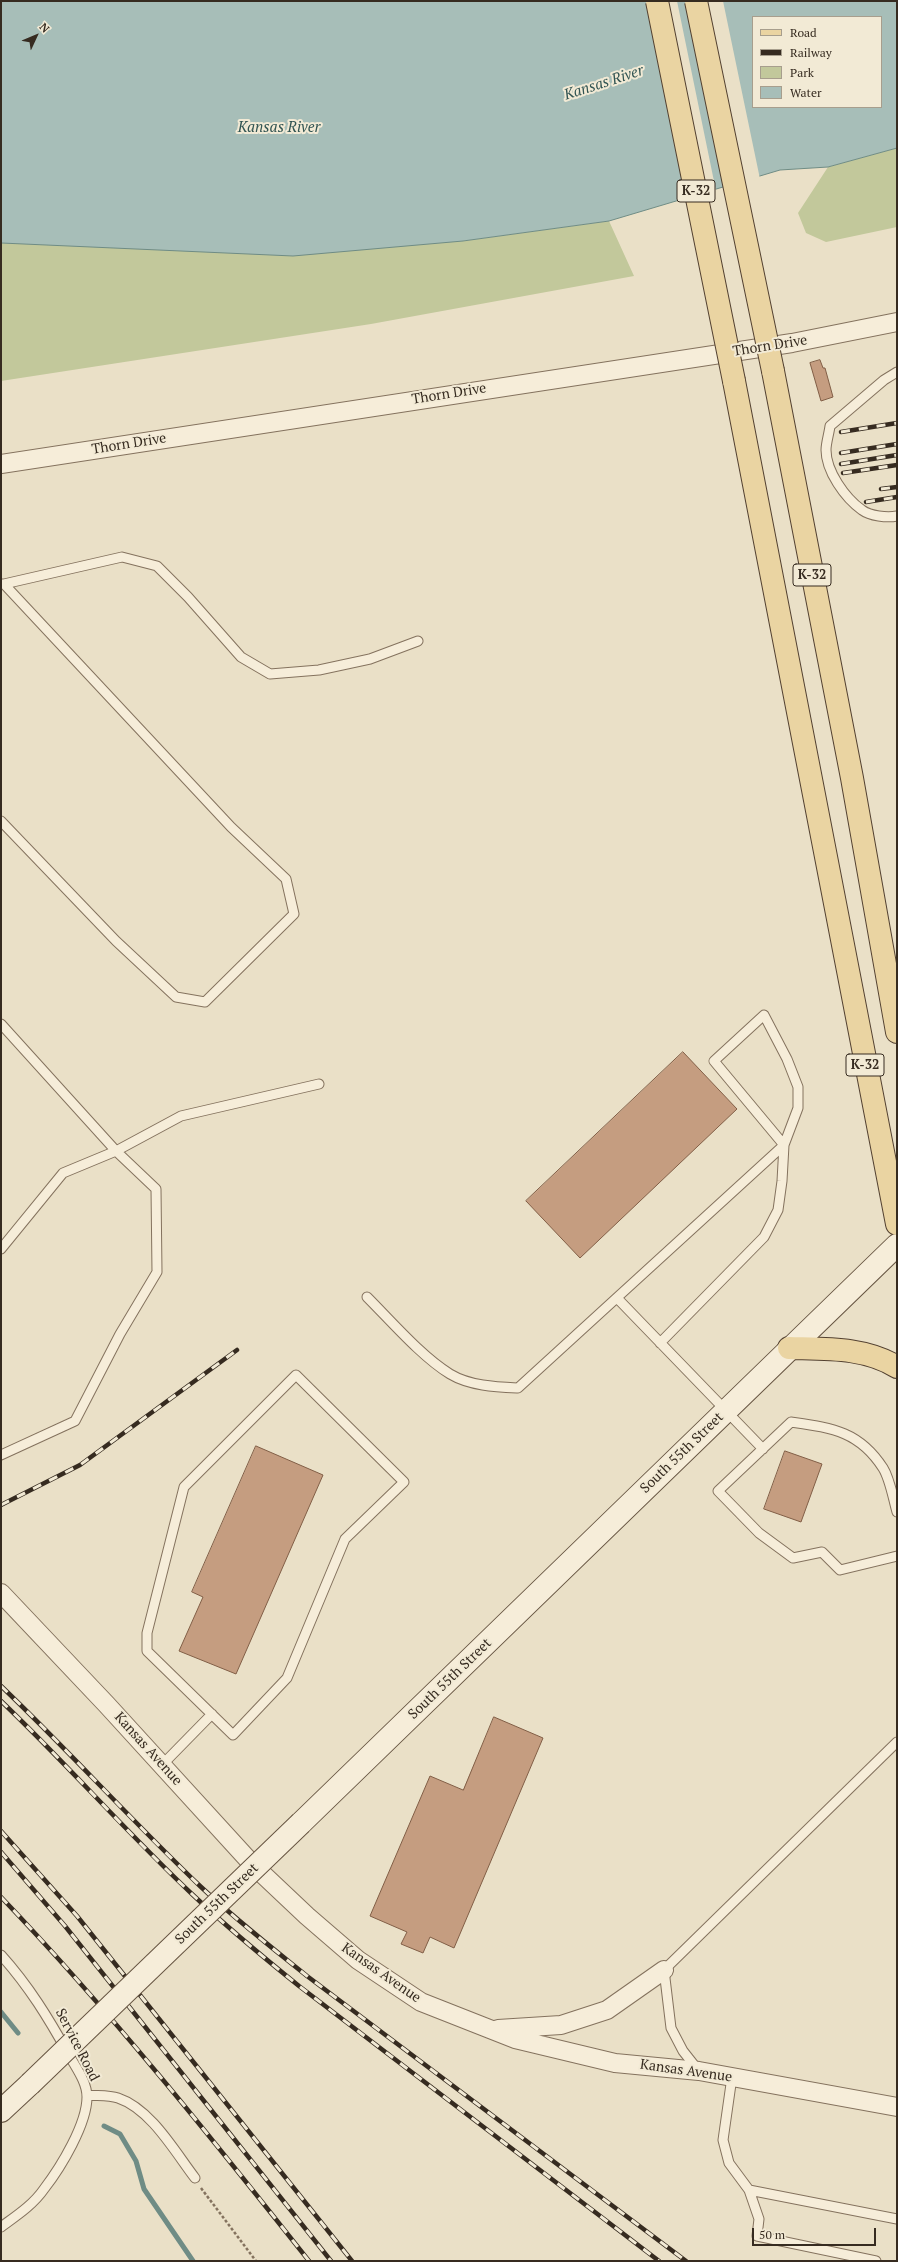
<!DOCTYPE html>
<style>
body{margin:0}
#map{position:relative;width:898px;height:2262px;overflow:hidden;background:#eae0c7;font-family:"PT Serif",serif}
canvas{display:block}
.frame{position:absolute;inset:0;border:2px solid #362b20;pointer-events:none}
.legend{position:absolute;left:752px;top:16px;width:130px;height:92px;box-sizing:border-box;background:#f2ead5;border:1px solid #a79e8d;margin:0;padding:5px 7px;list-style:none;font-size:12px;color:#362b20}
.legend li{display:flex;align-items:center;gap:8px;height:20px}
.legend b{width:20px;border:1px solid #a79e8d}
.north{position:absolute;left:16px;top:16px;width:40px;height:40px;-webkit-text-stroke:3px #f2ead5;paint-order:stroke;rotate:46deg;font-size:11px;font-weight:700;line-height:16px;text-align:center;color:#362b20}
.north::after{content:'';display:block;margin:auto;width:14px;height:18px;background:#362b20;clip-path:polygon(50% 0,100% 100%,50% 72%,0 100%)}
.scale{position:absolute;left:752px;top:2228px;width:124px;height:18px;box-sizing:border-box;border:2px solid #362b20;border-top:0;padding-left:5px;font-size:12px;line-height:14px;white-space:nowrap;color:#362b20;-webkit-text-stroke:3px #f2ead5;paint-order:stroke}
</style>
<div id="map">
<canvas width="898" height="2262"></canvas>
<div class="frame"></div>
<ul class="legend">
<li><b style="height:5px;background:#ead4a2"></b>Road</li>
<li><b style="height:5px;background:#362b20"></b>Railway</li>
<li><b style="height:11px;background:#c2c89b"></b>Park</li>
<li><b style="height:11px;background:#a7beb8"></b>Water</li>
</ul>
<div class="north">N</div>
<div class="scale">50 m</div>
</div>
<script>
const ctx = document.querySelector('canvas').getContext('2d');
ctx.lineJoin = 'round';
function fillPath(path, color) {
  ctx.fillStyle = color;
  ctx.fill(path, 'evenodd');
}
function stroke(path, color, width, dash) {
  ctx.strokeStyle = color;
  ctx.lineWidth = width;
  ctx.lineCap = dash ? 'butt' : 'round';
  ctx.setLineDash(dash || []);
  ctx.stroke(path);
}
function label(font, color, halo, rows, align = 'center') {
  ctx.font = font + ' "PT Serif",serif';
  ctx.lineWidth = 4;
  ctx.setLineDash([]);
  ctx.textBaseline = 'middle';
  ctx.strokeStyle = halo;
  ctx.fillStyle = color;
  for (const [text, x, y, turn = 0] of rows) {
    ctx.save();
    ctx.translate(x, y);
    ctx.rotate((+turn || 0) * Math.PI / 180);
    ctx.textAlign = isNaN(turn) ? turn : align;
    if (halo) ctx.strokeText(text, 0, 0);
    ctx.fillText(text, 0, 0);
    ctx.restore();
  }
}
const green = new Path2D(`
 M897 148V227L826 242 806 233 798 213 828 167Z
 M609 221 634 276 371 324 1 381V243L463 241Z`);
const water = new Path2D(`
 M1 1H897V148L828 167 780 170 609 221 463 241 293 256 1 243ZM753 17H881V107H753Z`);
const pier = new Path2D(`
 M646 1H677L716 191 687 200Z
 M688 1H723L760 179 726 188Z`);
const stream = new Path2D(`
 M1 2012 18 2033
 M104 2126 120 2134 136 2161 144 2189 193 2261`);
const building = new Path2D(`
 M820 360 823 368H825L833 397 821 401 810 363Z
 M683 1052 737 1109 580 1258 526 1201Z
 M256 1446 323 1475 236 1674 179 1651 203 1597 192 1592Z
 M785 1451 822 1464 801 1522 764 1509Z
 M494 1717 543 1738 454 1948 430 1937 423 1953 401 1944 407 1932 370 1916 430 1776 463 1790Z`);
const path = new Path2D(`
 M201 2188 256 2261`);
const lane = new Path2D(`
 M897 372 884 380 830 426C829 434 826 443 826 450 826 471 845 498 862 510 870 516 887 518 897 516
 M1 584H4L231 827 286 879 294 914 205 1002 176 997 116 941 1 821
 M4 584 122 557 157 566 188 597 241 657 270 674 319 670 370 659 418 641
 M1 1024 116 1151 181 1116 319 1084
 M1 1249 63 1173 116 1151 156 1189 157 1272 120 1334 75 1421 1 1455
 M367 1297C391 1321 422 1357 450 1374 470 1386 496 1387 518 1388L784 1145 714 1061 764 1015 787 1059 798 1087V1108L784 1145 782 1181 778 1210 764 1237 660 1343
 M617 1298 763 1449
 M296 1375 404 1482 345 1539 287 1678 233 1735 147 1651V1633L184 1487Z
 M897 1512C893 1498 890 1479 883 1468 859 1431 832 1428 791 1422L718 1491 759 1533 793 1558 822 1552 840 1570 897 1556
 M162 1765 212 1714
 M1 1955C29 1986 49 2019 69 2055 76 2068 87 2082 87 2097 87 2124 61 2167 44 2189 33 2205 16 2216 1 2227
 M698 2070 683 2051 671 2028 664 1970 897 1742
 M732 2077 723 2140 729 2163 749 2190 759 2219 757 2236 876 2261
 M87 2095C97 2096 109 2095 118 2098 151 2109 175 2152 195 2178
 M749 2190 897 2219`);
const street = new Path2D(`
 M1 464 792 343 897 322
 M1 1593 107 1705 253 1865 307 1916 358 1960 421 2002 515 2039 615 2063 699 2071 897 2107
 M498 2029 561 2025 607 2010 664 1970`);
const secondary = new Path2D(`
 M301 1823 897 1245
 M1 2111 30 2084`);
const primary = new Path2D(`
 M773 371 852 778 897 1032
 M734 381 897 1224
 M789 1348C826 1349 865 1347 897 1367`);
const rail = new Path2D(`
 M841 432 897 423
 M841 453 897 444
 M841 464 897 455
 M843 473 897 465
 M881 489 897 487
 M866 502 897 497
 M1 1505 80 1465 237 1350
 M1 1686C69 1751 132 1821 200 1886 234 1918 271 1947 307 1976L686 2261
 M1 1701C67 1764 127 1833 193 1895 227 1927 263 1957 299 1986L659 2261
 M1 1831 77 1916 352 2261
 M1 1852 65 1926 331 2261
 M1 1897C111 2012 210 2136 309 2261`);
const secondaryBridge = new Path2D(`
 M30 2084 301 1823`);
const primaryBridge = new Path2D(`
 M657 1 734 381
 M696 1 773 371`);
const shields = [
 [696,191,38],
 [812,575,38],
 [865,1065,38]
];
const shieldNames = [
 ["K-32",696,191],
 ["K-32",812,575],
 ["K-32",865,1065]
];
const streetNames = [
 ["Thorn Drive",770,346,-9],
 ["Thorn Drive",449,394,-9],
 ["Thorn Drive",129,444,-9],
 ["South 55th Street",682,1453,-44],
 ["South 55th Street",450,1679,-44],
 ["Kansas Avenue",148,1749,48],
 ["South 55th Street",217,1904,-44],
 ["Kansas Avenue",381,1973,35],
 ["Service Road",77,2045,63],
 ["Kansas Avenue",686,2071,8]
];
const waterNames = [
 ["Kansas River",604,83,-18],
 ["Kansas River",279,128]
];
fillPath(green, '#c2c89b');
fillPath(water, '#a7beb8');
stroke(water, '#6f8c85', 1);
fillPath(pier, '#eae0c7');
stroke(stream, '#6f8c85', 5);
fillPath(building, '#c59d80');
stroke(building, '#815e46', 1);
stroke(lane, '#84725e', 11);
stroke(street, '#84725e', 20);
stroke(secondary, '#665441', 24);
stroke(primary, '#534131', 24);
stroke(path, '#84725e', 2.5, [3, 2]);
stroke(lane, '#f6edd9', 9);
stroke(street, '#f6edd9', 18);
stroke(secondary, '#f6edd9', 22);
stroke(primary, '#ead4a2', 22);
stroke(rail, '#362b20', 4.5);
stroke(rail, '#f2ead5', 3, [9]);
stroke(secondaryBridge, '#665441', 24, []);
stroke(primaryBridge, '#534131', 24, []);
stroke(secondaryBridge, '#f6edd9', 22);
stroke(primaryBridge, '#ead4a2', 22);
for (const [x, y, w] of shields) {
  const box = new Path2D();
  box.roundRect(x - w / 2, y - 11, w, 22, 3);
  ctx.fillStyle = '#f2ead5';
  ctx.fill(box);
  stroke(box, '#362b20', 1);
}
label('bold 13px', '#362b20', null, shieldNames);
label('14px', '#362b20', '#f2ead5', streetNames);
label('italic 15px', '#315452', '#f2ead5', waterNames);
</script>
